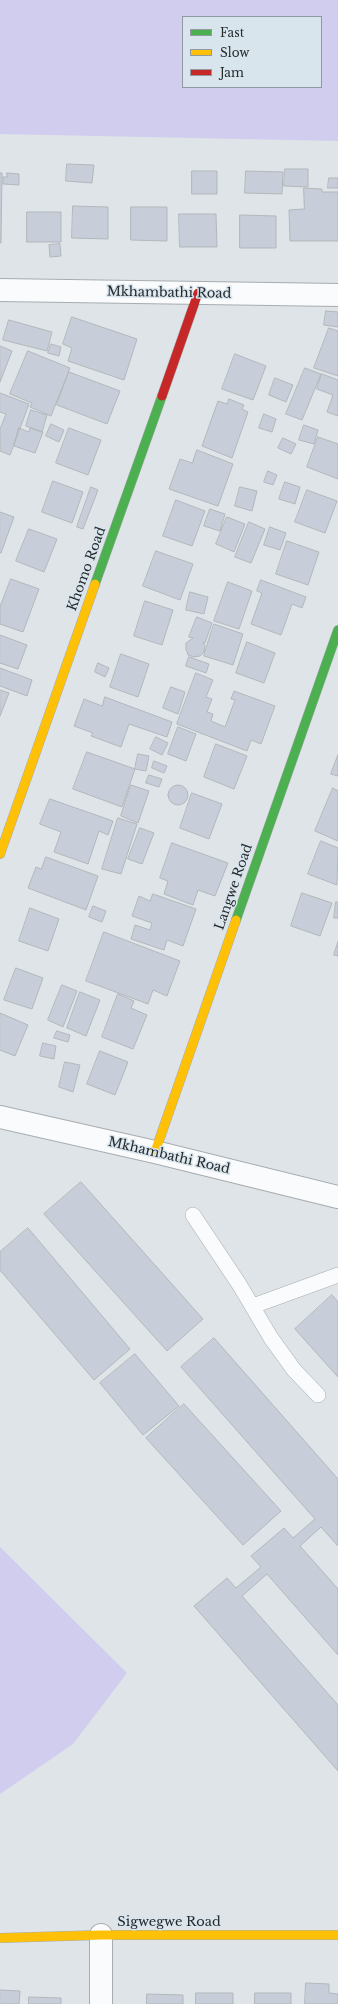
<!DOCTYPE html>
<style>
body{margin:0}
#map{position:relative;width:338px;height:2004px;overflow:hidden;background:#dee4e8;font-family:"Libre Baskerville",serif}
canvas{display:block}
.legend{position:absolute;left:182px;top:16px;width:140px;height:72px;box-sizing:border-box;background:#d9e5ed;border:1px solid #919aa0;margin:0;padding:5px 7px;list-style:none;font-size:12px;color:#24292c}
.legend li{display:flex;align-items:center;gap:8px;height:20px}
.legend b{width:20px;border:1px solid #919aa0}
</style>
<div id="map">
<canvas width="338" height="2004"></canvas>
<ul class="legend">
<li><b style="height:5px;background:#4caf50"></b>Fast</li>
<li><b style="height:5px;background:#ffc107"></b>Slow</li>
<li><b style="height:5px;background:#c62828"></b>Jam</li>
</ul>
</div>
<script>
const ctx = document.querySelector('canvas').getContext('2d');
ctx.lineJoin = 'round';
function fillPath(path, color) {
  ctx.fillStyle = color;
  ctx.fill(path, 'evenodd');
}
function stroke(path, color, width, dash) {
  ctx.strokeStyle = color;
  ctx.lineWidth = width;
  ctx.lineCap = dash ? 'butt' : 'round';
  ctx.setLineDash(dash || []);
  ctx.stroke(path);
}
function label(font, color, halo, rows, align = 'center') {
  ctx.font = font + ' "Libre Baskerville",serif';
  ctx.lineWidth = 3;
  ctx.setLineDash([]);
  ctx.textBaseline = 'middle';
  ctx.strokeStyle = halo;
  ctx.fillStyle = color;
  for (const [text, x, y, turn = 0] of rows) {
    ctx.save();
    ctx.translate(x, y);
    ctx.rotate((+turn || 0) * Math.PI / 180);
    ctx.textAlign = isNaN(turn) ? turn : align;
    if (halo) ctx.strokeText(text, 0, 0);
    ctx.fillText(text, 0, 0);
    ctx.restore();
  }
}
const green = new Path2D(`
 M0 0H338V141L0 134ZM183 17H321V87H183Z
 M0 1547 127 1673 73 1744 0 1794Z`);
const building = new Path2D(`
 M67 164 94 165 92 183 66 181Z
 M285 169H308V187L284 186Z
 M192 171H217V194H192Z
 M246 171 283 172 282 194 245 193Z
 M0 173H2L1 243H0Z
 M7 173 19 174V185L3 184V177H7Z
 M329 178H338V188H328Z
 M304 188 322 189V192H338V241H290L289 210 304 209Z
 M73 206 108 207V239L72 238Z
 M131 207H167V241L131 240Z
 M27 212H61V242H27Z
 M179 214H216L217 247H180Z
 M240 215 276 216V248H240Z
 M60 244 61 256 50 257 49 245Z
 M326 311 338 312V327L324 325Z
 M72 317 137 339 124 380 68 361 72 348 63 344Z
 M9 320 52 332 47 351 3 340Z
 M329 328 338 331V376L314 368Z
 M51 344 61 347 59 356 48 353Z
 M0 346 12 351 0 382Z
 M28 351 70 368 51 416 30 407 32 403 10 394Z
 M235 354 266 366 253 400 222 389Z
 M305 368 321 374 302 420 286 414Z
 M69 372 120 391 107 424 57 405Z
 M322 374 338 380V416L327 412 333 395 317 389Z
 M275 378 293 385 286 402 269 395Z
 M0 393 29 404 10 455 0 451V429L6 414 0 412Z
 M229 399 244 405 242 409 248 412 232 458 202 446 218 401 227 404Z
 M31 410 47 415 42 432 26 426Z
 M264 414 276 419 272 432 259 428Z
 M51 424 64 430 59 442 46 436Z
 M304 425 318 430 314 444 299 440Z
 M19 428 29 432 30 428 43 432 35 453 14 446Z
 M69 428 101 440 88 475 56 463Z
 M318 437 338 444V479L307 467Z
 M283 438 296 444 291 454 278 448Z
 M197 450 233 464 218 506 169 489 180 459 192 463Z
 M268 471 277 475 273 485 264 482Z
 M53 481 83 492 72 523 42 512Z
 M285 482 300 487 295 504 279 499Z
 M91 487 98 490 83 529 77 527Z
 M240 487 257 491 252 511 235 506Z
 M307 490 337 501 325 533 295 522Z
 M176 500 205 511 192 546 163 536Z
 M210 509 225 514 220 531 204 526Z
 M0 512 14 517 1 553H0Z
 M227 517 245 524 234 552 216 544Z
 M249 522 265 529 251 563 235 557Z
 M270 527 286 533 280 550 264 545Z
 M29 529 57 539 44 572 16 561Z
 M287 541 319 552 308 585 276 574Z
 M156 551 193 564 180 600 143 586Z
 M11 579 39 589 23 632 0 624V607Z
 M261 580 306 597 302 608 292 604 281 635 251 624 262 593 257 591Z
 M228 582 252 591 239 629 214 621Z
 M190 592 208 597 204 614 186 610Z
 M145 601 173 610 162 645 134 636Z
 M197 617 212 623 205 643 203 642 205 646 204 652 200 656 194 657 188 655 186 649V643L193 638 189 637Z
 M214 624 243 634 233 665 204 656Z
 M0 635 27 645 18 669 0 663Z
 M247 642 275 653 264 683 236 673Z
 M121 654 149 664 138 697 110 687Z
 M189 657 209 664 206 673 186 666Z
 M98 663 109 668 105 677 95 672Z
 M0 668 32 680 27 696 0 686Z
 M196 673 213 680 206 697 212 699 207 712 213 714 211 721 225 727 235 700 231 699 234 691 275 706 261 744 251 740 247 751 177 724Z
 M171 687 185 692 178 714 163 708Z
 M0 690 9 693 0 716Z
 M105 697 172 722 167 737 129 724 121 747 91 736 93 733 74 726 84 699 102 706Z
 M178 727 196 734 186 761 168 754Z
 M156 737 168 743 162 755 150 749Z
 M216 744 247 756 234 789 204 777Z
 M87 752 135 769 122 807 73 789Z
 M138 754 149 756 146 771 135 769Z
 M338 755V776L331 774Z
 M154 761 167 766 164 773 152 768Z
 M149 775 162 779 159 787 146 783Z
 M168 795a10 10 0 1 1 20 0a10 10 0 1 1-20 0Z
 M131 785 149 791 138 823 121 816Z
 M333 788 338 791V841L315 831Z
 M192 793 222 804 209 839 180 828Z
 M50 799 113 821 108 835 99 831 88 864 54 852 61 832 40 824Z
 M118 818 137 824 121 874 102 869Z
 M140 828 154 833 142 864 128 859Z
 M321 841 338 848 337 885 308 874Z
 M172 843 228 863 215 896 198 890 193 905 164 894 168 881 160 878Z
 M46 857 98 876 86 910 28 888 36 867 41 869Z
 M302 893 332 903 320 936 291 926Z
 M153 894 196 909 183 946 167 940 164 950 131 939 135 925 150 930 152 923 132 916 139 896 150 901Z
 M336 902H338V918H334Z
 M93 906 106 911 102 922 89 917Z
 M30 908 59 919 48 951 19 941Z
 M104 932 180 961 167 996 153 990 148 1004 86 981Z
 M338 942V956L334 955Z
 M16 968 43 978 32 1009 4 1000Z
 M62 985 77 991 63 1027 48 1020Z
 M80 992 100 1000 86 1036 67 1028Z
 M118 994 134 1001 131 1008 147 1015 133 1049 102 1037Z
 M0 1013 28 1025 15 1056 0 1050Z
 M57 1031 70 1035 68 1042 54 1038Z
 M43 1043 56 1046 54 1059 40 1056Z
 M100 1051 128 1062 115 1095 87 1084Z
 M65 1062 80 1065 73 1092 59 1087Z
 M81 1182 203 1319 167 1351 44 1214Z
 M28 1228 130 1349 94 1380 0 1270V1252Z
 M332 1295 338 1302V1377L295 1329Z
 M214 1338 338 1479V1546L321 1527 300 1546 338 1589V1655L267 1574 242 1596 338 1705V1771L194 1606 227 1578 236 1588 261 1567 251 1556 284 1528 293 1538 315 1519 181 1367Z
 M135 1354 179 1406 143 1435 100 1383Z
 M184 1404 281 1511 243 1545 146 1438Z
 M306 1983 329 1984V1993L338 1994V2004H305Z
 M0 1990 20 1991 19 2004H0Z
 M196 1993H233V2004H196Z
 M255 1993H291V2004H255Z
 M147 1994 183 1995V2004H147Z
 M29 1997 61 1998V2004H29Z`);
const lane = new Path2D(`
 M193 1215 239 1284 271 1338 294 1370 318 1395
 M253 1306 338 1275`);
const street = new Path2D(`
 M0 290 338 295
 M0 1117 155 1152 338 1197
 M101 1935V2004`);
const fast = new Path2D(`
 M95 584 162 396
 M236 920 338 630`);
const slow = new Path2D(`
 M0 854 95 584
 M155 1152 236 920
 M0 1938 101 1935H338`);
const jam = new Path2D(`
 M162 396 198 293`);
const streetNames = [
 ["Mkhambathi Road",169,293,1],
 ["Khomo Road",87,569,-70],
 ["Langwe Road",234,887,-71],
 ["Mkhambathi Road",169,1156,13],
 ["Sigwegwe Road",169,1922]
];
fillPath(green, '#d1cdef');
fillPath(building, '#c7ced9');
stroke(building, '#b3b7bb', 1);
stroke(lane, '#a7acaf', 16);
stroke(street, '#a7acaf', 24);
stroke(fast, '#a7acaf', 10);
stroke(slow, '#a7acaf', 10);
stroke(jam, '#a7acaf', 10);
stroke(lane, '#fafbfc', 15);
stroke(street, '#fafbfc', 22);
stroke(fast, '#4caf50', 9);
stroke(slow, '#ffc107', 9);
stroke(jam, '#c62828', 9);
label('13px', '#24292c', '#d9e5ed', streetNames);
</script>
